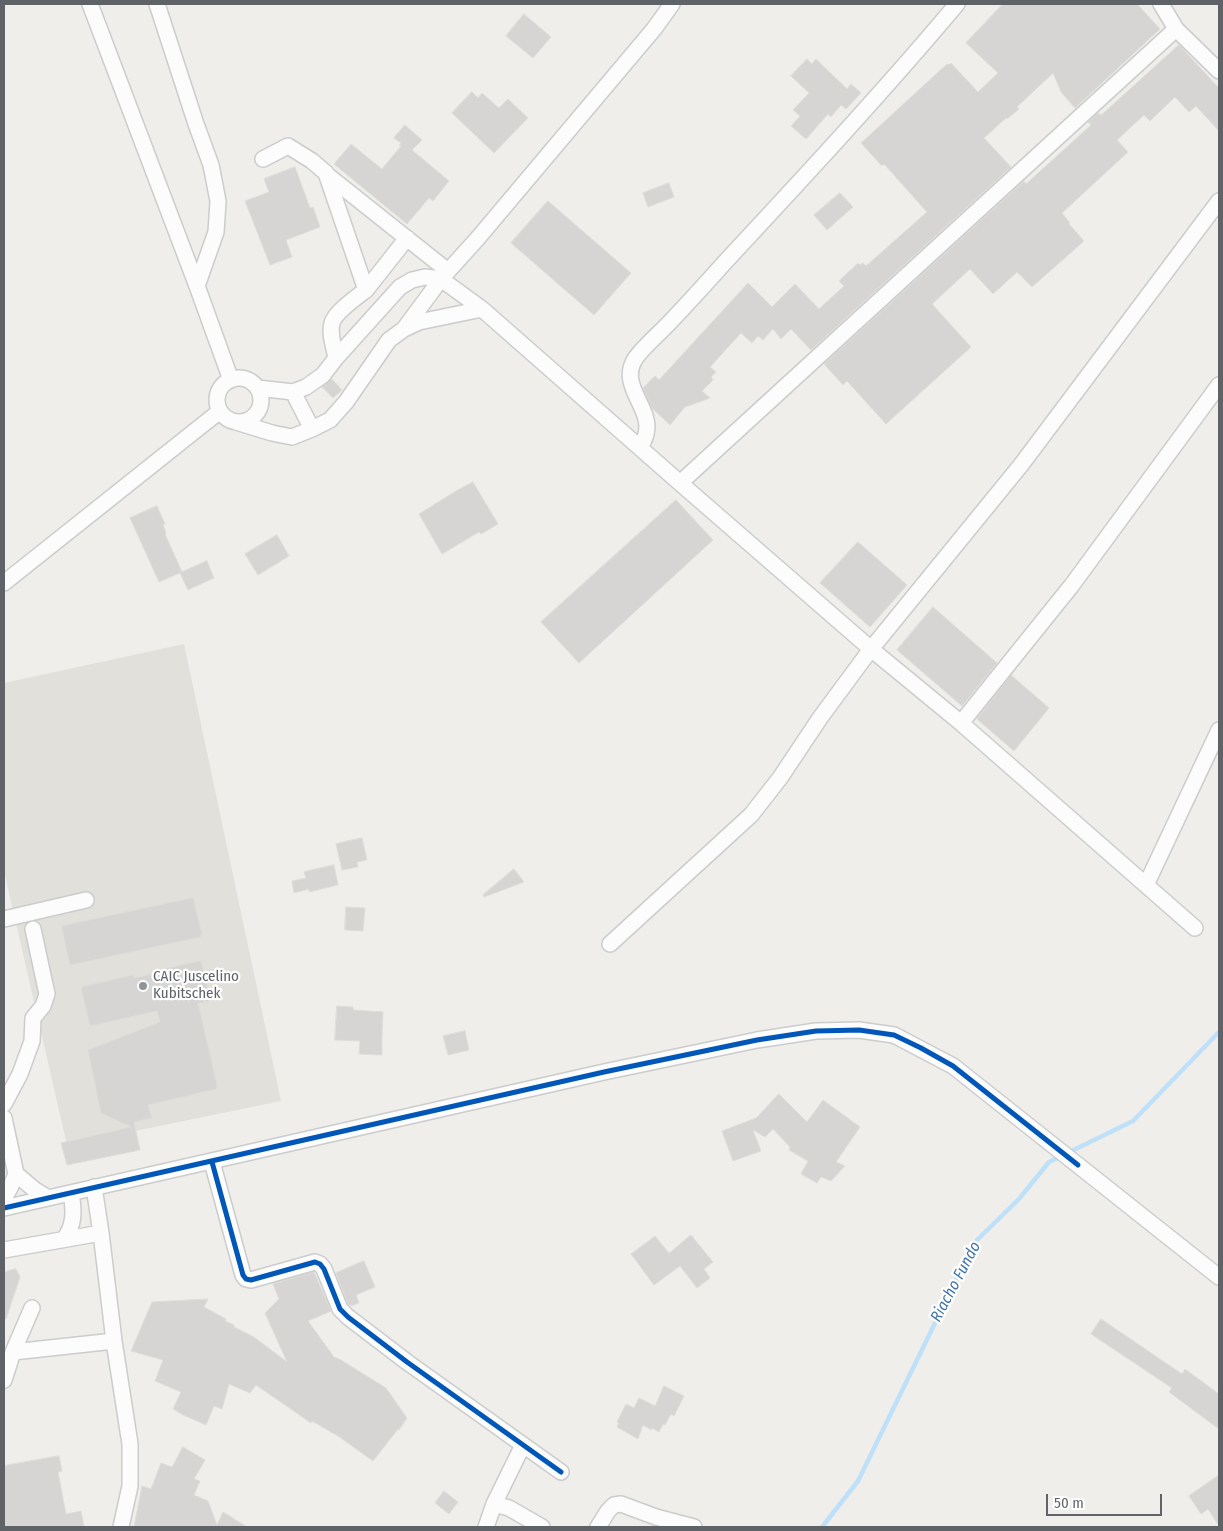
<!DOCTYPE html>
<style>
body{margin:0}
#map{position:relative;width:1223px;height:1531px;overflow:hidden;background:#efeeea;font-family:"Fira Sans Condensed",sans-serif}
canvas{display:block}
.frame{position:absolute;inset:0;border:5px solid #5f6368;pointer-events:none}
.scale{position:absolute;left:1046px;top:1494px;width:116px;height:22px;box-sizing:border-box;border:2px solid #5f6368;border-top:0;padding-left:6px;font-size:15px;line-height:18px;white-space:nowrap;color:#5f6368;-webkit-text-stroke:4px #fff;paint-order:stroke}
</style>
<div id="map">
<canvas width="1223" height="1531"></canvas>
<div class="frame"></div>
<div class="scale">50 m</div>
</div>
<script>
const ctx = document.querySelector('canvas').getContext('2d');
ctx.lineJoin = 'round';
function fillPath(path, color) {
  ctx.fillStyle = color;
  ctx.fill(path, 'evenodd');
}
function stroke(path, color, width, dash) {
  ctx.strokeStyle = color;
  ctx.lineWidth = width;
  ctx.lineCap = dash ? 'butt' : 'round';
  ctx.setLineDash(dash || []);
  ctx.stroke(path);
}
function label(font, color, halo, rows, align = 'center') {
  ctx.font = font + ' "Fira Sans Condensed",sans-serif';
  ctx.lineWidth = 4.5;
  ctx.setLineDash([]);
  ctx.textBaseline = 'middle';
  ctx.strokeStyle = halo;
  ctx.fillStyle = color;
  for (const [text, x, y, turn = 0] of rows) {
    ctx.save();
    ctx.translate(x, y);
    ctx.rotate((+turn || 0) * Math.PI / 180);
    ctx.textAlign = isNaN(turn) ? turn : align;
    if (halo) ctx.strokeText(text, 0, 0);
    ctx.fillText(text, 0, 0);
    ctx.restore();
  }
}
const education = new Path2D(`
 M184 644 281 1101 67 1145 4 871V683Z`);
const stream = new Path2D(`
 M822 1527 858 1481 974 1243 1019 1199 1049 1162 1133 1121 1219 1032`);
const building = new Path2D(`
 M1003 4H1137L1160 29 1075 108 1061 92 1053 73 1017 107 1019 109 1007 119 1006 118 984 138 1011 167 811 350 791 329 781 339 773 329 763 340 758 336 752 343 741 333 710 367 716 372 711 377 713 380 702 391 710 398 685 407 670 425 652 408 643 388 655 376 659 380 748 283 772 307 795 284 819 309 844 286 839 281 858 263 860 265 863 263 866 266 927 212 884 164 882 166 861 143 947 64 949 65 951 63 978 92 998 73 966 43Z
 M524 14 551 37 533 58 506 36Z
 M1179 45 1219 88V131L1196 106 1189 112 1175 97 1150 121 1144 115 1117 140 1128 152 1062 213 1070 223 1069 224 1084 241 1032 287 1017 272 993 294 970 269 932 304 971 347 886 424 847 381 843 385 824 364 1024 181 1026 184 1091 125 1088 122 1098 113 1101 115Z
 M807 59 812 64 816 59 847 89 851 84 861 93 846 109 841 105 831 117 828 114 806 139 791 126 800 116 793 110 809 93 791 76Z
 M472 92 478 98 482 93 499 108 508 99 528 118 494 153 452 113Z
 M405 125 422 140 412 150 449 181 433 201 429 198 407 224 334 164 351 144 382 169 401 146 399 145 401 143 394 138Z
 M295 167 310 208 313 207 320 227 286 240 292 257 270 265 245 201 269 192 264 179Z
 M669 183 674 197 648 207 643 193Z
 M840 193 853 207 827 230 814 215Z
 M548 201 631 273 594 315 511 243Z
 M332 379 342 390 333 398 322 387Z
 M473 482 498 524 481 534 479 532 442 554 419 514 456 491Z
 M676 500 713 540 579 663 541 622Z
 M157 506 165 524 163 525 166 533 165 534 182 572 159 582 130 518Z
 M277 535 289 556 258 575 245 554Z
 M858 542 907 585 870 627 820 583Z
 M207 561 214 578 188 590 180 573Z
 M933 607 997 663 962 706 897 650Z
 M1011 675 1049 708 1014 751 977 719Z
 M362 838 367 860 357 862 358 867 342 870 336 844Z
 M334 865 338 885 309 892V889L294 893 292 881 306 878 304 872Z
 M514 869 524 882 484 897 483 895Z
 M193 898 202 934H201V937L70 965 62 928V926Z
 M346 907 365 908 363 931 345 930Z
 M201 961 210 998 209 1001 198 1003 217 1085 216 1089 148 1105 152 1118 134 1122 140 1150 67 1165 61 1143 131 1127 101 1113 88 1050 160 1022 157 1011 90 1026 81 987 133 975 134 978 164 971V969Z
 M337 1006 353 1007V1010L383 1012 382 1036V1055L359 1054 360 1041 335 1040Z
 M465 1031 469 1050 448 1055 443 1036Z
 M779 1094 807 1122 823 1100 860 1127 836 1162 845 1166 831 1181 821 1177 817 1183 801 1174 808 1161 789 1150 790 1147 773 1129 765 1137 753 1130 761 1151 733 1161 722 1131 756 1118Z
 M691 1235 713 1262 704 1269 710 1278 697 1288 680 1266 654 1285 631 1254 655 1236 669 1253Z
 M364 1261 375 1287 356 1295 359 1303 351 1306 348 1304 336 1273Z
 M16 1269 20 1277 6 1319H4V1272Z
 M314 1272 331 1311 308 1321 334 1357 341 1360 386 1388 407 1418 399 1430 398 1429 373 1461 338 1436 312 1421 311 1423 256 1385 250 1393 229 1384 222 1409 214 1406 206 1425 183 1415 173 1409 181 1392 155 1381 163 1360 131 1351 152 1302 208 1299 204 1307 226 1319 225 1321 234 1325V1327L254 1337 287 1362 265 1313 279 1299 273 1284Z
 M1101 1319 1182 1374 1185 1369 1219 1394V1429L1169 1392 1172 1388 1091 1334Z
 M664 1386 684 1396 674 1416 671 1414 665 1425 663 1424 659 1432 652 1428 651 1430 643 1425 638 1439 617 1427 619 1423 617 1422 626 1404 634 1408 639 1398 655 1406Z
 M183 1447 205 1460 194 1479 200 1481 194 1495 208 1501 217 1525 223 1512 247 1527H134L142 1486 151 1489 161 1463 172 1467Z
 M59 1456 62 1471 58 1472 66 1514 81 1511 84 1527H4V1466Z
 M1219 1475V1526L1208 1509 1201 1514 1189 1496Z
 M444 1491 458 1502 449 1514 435 1503Z`);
const minor = new Path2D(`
 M90 4 197 286 231 380
 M157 4 196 124 211 165 218 201 216 232 197 286
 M1161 4 1176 29
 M263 159 288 146 312 161 326 173 366 290C357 297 335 312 332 323 329 334 334 347 336 358
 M326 174 448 271
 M366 290 407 238
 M404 329 441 279 478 238 654 29 672 4
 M217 400a22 22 0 1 1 44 0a22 22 0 1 1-44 0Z
 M258 388 293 392 306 387 323 375 336 358 400 287 412 280 425 277 441 279 482 309 680 483 871 649 961 723 1195 928
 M293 392 312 429
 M236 422 272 433 292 437 312 429 330 420 346 402 389 340 404 329 419 322 482 309
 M640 448C642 444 645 439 646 434 653 408 618 386 635 359 642 348 661 332 671 321 690 301 709 280 727 260 805 176 883 92 957 4
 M680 483 1176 29 1219 71
 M4 583 220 411
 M961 723 1072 585 1219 385
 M1146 885 1219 730
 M4 919 86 900
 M610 944 751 815 780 778 820 718 871 649 1021 465 1219 201
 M4 1104 20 1074 32 1041 33 1018 43 1006 47 994 33 929
 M4 1118 16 1174 10 1188 4 1199
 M212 1162 243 1275 246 1279 251 1280 315 1262 320 1264 324 1269 340 1309 348 1317 407 1362 561 1472
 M16 1174 35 1190 48 1198
 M94 1187 101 1233 114 1341 130 1444V1486L121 1527
 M4 1208 604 1072 757 1040 816 1031 859 1030 894 1035 953 1066 1219 1277
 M64 1239C75 1225 74 1210 71 1193
 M4 1250 101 1233
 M13 1352 114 1341
 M4 1380 13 1352 32 1308
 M494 1504 509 1508 542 1527
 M486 1527 494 1504 523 1445
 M598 1527 608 1511 614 1505 621 1504 656 1517 694 1527`);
const cycleway = new Path2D(`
 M212 1162 243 1275 246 1279 251 1280 315 1262 320 1264 324 1269 340 1309 348 1317 407 1362 561 1472
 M4 1208 604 1072 757 1040 816 1031 859 1030 894 1035 921 1048 953 1066 1078 1165`);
const markers = [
 [143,986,5,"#919496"]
];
const poiNames = [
 ["CAIC Juscelino",153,977],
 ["Kubitschek",153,994]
];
const waterNames = [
 ["Riacho Fundo",956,1282,-62]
];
fillPath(education, '#e2e0da');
stroke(stream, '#bfe0f9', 4.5);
fillPath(building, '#d6d5d3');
stroke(building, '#deddd9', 1);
stroke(minor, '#cbcccc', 18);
stroke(minor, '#fdfcfc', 15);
stroke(cycleway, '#0057b8', 5);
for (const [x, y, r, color] of markers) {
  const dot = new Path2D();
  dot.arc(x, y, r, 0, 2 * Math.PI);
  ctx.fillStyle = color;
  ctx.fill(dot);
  stroke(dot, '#fff', 2);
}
label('15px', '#5f6368', '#fff', poiNames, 'left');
label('italic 16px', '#4174aa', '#fff', waterNames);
</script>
